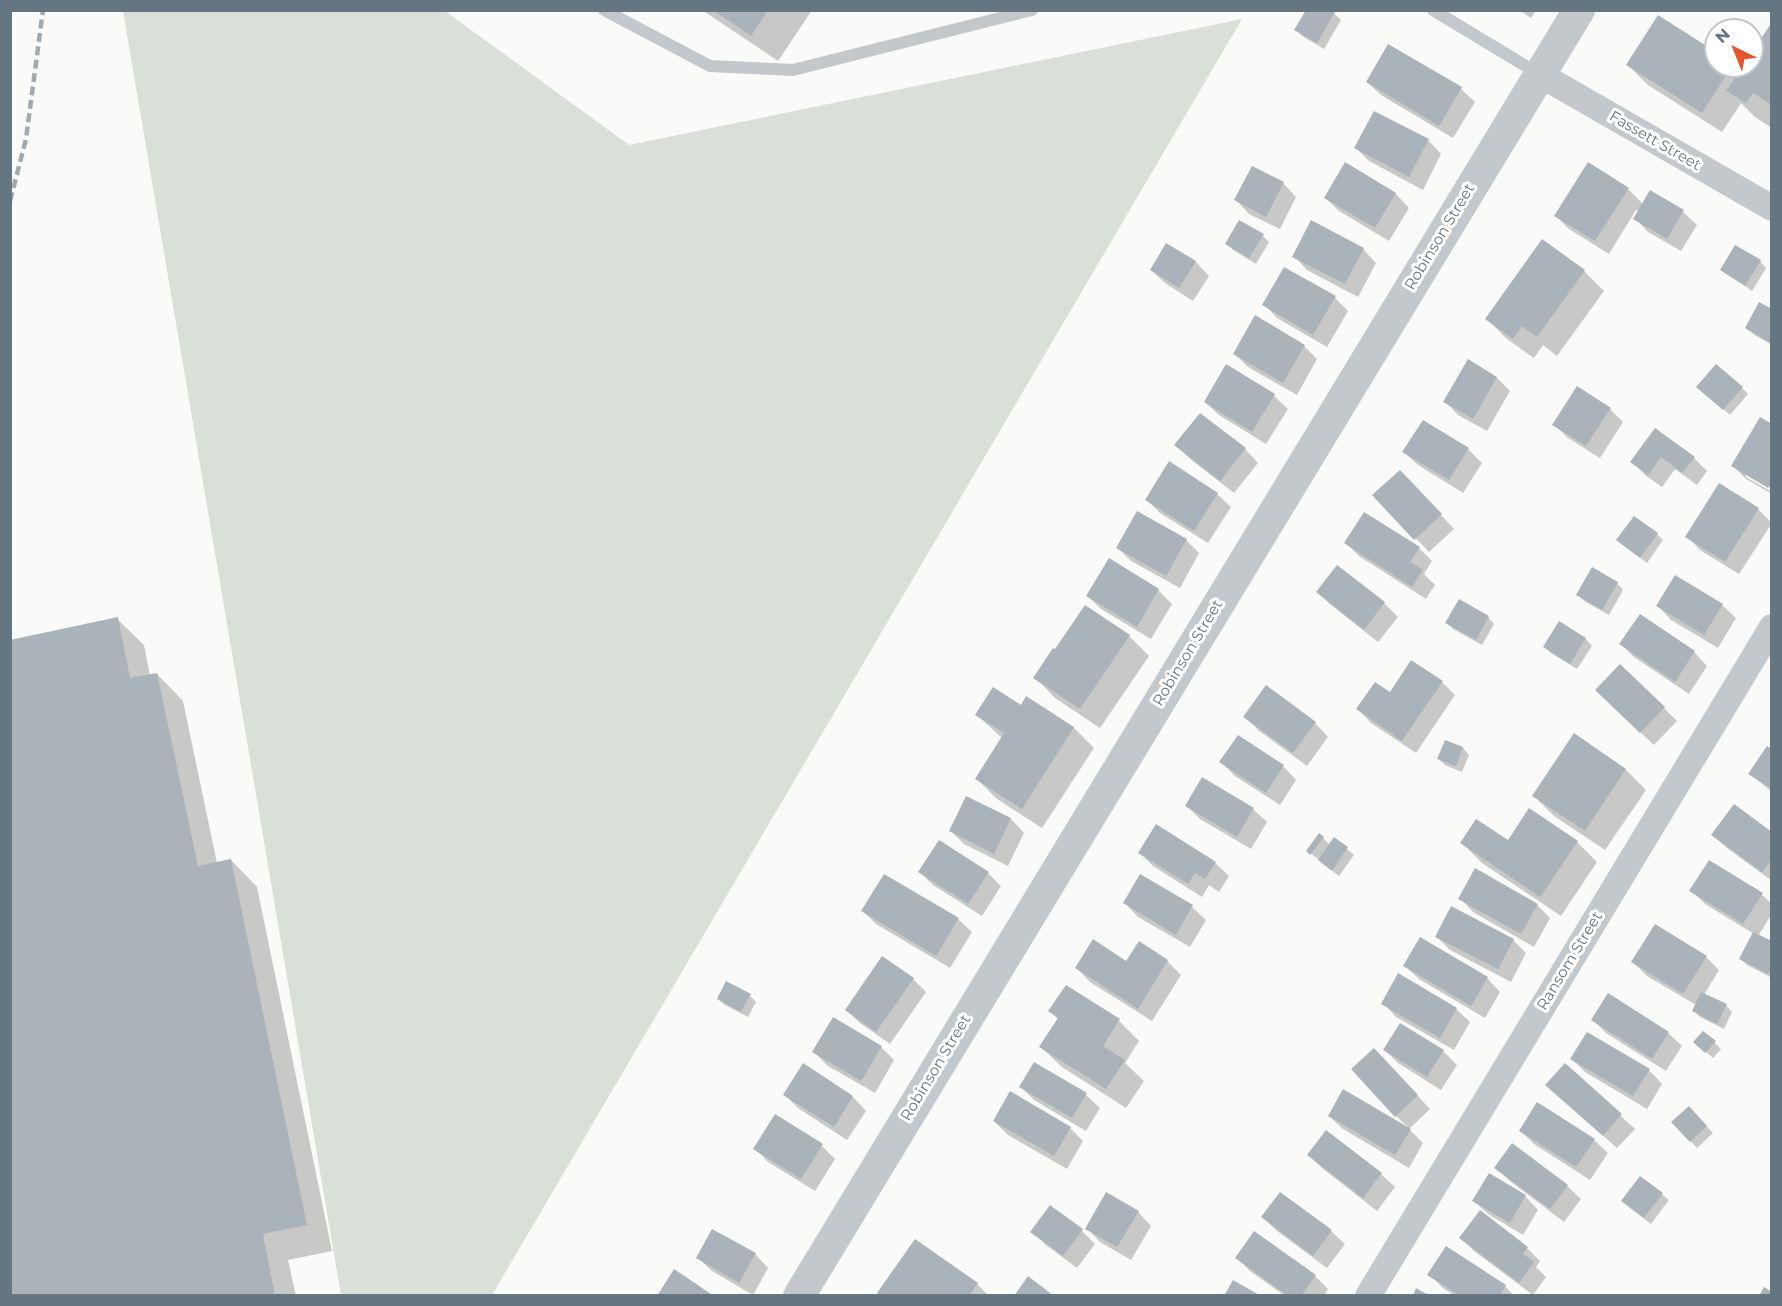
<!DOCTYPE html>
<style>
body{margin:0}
#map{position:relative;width:1782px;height:1306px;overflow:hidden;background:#fafaf8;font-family:Montserrat,sans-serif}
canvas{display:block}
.frame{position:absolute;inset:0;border:12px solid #657683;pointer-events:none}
.north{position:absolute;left:1704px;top:18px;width:60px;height:60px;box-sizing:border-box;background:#fff;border:2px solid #c1c8cd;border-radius:50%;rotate:317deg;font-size:16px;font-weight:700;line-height:24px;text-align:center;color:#657683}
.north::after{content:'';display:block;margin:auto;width:21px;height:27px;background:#e4572e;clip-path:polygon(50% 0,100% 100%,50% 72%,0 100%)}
</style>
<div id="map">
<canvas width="1782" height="1306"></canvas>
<div class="frame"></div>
<div class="north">N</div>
</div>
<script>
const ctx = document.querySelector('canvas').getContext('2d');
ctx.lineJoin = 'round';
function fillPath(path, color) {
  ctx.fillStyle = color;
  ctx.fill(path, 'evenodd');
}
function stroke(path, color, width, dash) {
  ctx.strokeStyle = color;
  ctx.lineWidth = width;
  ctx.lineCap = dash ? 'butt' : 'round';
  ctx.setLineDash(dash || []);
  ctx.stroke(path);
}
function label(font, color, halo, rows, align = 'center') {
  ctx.font = font + ' Montserrat,sans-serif';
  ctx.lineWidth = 6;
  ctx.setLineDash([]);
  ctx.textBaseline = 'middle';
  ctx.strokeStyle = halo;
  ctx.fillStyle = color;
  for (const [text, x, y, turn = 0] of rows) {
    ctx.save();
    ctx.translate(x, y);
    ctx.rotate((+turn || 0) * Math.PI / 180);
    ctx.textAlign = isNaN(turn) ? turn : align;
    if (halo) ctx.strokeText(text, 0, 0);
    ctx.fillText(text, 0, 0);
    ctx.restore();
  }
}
const green = new Path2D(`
 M123 11H445L629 145 1242 19 492 1295H341Z`);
const shadow = new Path2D(`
 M702 10H812L778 61Z
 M1330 10 1341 20 1324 49 1302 36 1296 29Z
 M1519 10H1536L1531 18Z
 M1772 28V128L1755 117 1741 103 1722 132 1648 85 1628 65 1716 54V66H1734L1740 72 1744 66H1752V55Z
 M1389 46 1461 89 1475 102 1453 138 1381 95 1367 82Z
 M1428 140 1441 154 1423 190 1369 161 1356 148Z
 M1345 164 1396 194 1409 208 1389 241 1339 211 1325 197Z
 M1283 183 1296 197 1280 229 1249 214 1236 200Z
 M1628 189 1643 204 1651 192 1683 212 1697 225 1681 251 1648 232 1635 218 1639 212 1636 210 1609 254 1569 229 1556 216Z
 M1263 236 1269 242 1256 264 1233 250 1227 244Z
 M1167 245 1196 262 1209 276 1193 301 1165 283 1151 270Z
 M1363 249 1376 263 1358 297 1307 270 1294 256Z
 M1760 261 1766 268 1752 291 1722 269Z
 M1584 271 1604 291 1557 356 1543 345 1534 358 1507 339 1487 319Z
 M1335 298 1348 311 1327 347 1277 318 1264 304Z
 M1772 311V345L1753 334 1747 328Z
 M1304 346 1317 359 1297 395 1248 367 1234 353Z
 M1468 361 1497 378 1510 391 1487 431 1458 415 1445 401Z
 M1227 366 1274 396 1288 409 1266 444 1219 415 1205 402Z
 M1742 388 1748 394 1730 415 1705 393Z
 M1610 409 1623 422 1600 458 1568 438 1554 424Z
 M1423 422 1468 449 1482 463 1463 493 1418 465 1404 452Z
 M1772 426V489L1746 474V477L1772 492V494L1746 479 1733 466Z
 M1655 430 1694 458 1707 471 1697 485 1675 469 1662 487 1645 475 1632 461Z
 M1176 445 1245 449 1258 463 1234 493 1189 458Z
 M1413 485 1454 529 1429 552 1374 495Z
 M1719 485 1758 509 1772 523 1739 574 1700 550 1687 536Z
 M1217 494 1231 507 1208 543 1160 513 1147 500Z
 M1657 534 1663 540 1647 563 1618 540Z
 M1186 540 1199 553 1180 588 1131 561 1118 548Z
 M1346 543 1419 548 1432 561 1424 574 1435 585 1426 599 1359 556Z
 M1109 560 1158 590 1172 604 1151 639 1101 609 1088 596Z
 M1338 567 1384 603 1398 617 1378 642 1331 605 1318 592Z
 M1617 583 1623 590 1609 615 1584 601 1578 595Z
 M1722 605 1736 618 1718 648 1671 620 1658 606Z
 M1488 617 1494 624 1482 645 1453 629 1447 622Z
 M117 619 144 645 150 676 157 674 183 701 217 863 231 860 257 887 332 1251 288 1260 296 1296H10Z
 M1559 623 1586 639 1592 646 1577 669 1551 653 1544 646Z
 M1129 636 1149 656 1100 728 1055 698 1035 677Z
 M1621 644 1694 652 1707 666 1689 694 1634 657Z
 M1442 682 1455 695 1416 753 1371 723 1358 709 1390 694Z
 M1027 698 1074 728 1094 748 1042 828 997 799 977 779 1002 738 977 715 1021 707Z
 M1610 704 1664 708 1677 721 1654 745Z
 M1245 716 1315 723 1328 737 1307 766 1258 730Z
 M1574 735 1626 770 1646 790 1605 850 1554 816 1534 796Z
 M1446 742 1463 748 1469 755 1462 772 1445 765 1439 759Z
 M1772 751V792L1750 774Z
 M1221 762 1283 766 1296 780 1280 805 1235 776Z
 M967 798 1011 819 1024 833 1008 866 964 844 951 831Z
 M1187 806 1253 809 1267 822 1251 849 1200 819Z
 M1772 834V881L1727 848 1713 835Z
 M1323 838 1330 845 1335 839 1354 855 1339 876 1308 851Z
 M1577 842 1597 862 1561 916 1482 863 1462 843Z
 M1140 853 1215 863 1229 876 1219 892 1209 885 1202 897 1153 866Z
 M920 872 988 873 1001 886 982 916 933 885Z
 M1140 876 1192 907 1206 920 1190 947 1138 917 1125 903Z
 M1691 890 1762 895 1772 904V914L1758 936 1772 943V978L1747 965 1741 959 1754 934 1705 904Z
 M1460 898 1537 905 1550 918 1534 947 1473 912Z
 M863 911 958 919 972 932 950 968 876 924Z
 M1437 937 1513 940 1526 953 1511 982 1450 950Z
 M1139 943 1167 961 1181 975 1152 1021 1090 982 1077 968 1127 963Z
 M1706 957 1719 970 1704 995 1726 1005 1732 1012 1724 1029 1700 1017 1694 1011 1696 1005 1647 976 1633 962Z
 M1405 966 1487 978 1500 992 1485 1018 1419 979Z
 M913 979 926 992 890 1044 860 1023 846 1010Z
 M1066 987 1119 1021 1139 1041 1125 1063 1144 1081 1126 1108 1062 1067 1041 1047 1059 1020 1050 1011Z
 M750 996 756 1002 748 1017 725 1005 718 999Z
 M1383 1003 1456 1009 1470 1022 1454 1050 1396 1017Z
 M1593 1020 1668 1033 1682 1046 1666 1071 1606 1033Z
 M1401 1025 1443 1051 1457 1065 1441 1090 1398 1063 1385 1050Z
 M1714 1042 1721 1049 1713 1058 1701 1048Z
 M881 1047 894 1060 875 1093 828 1066 814 1052Z
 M1572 1059 1649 1070 1662 1084 1647 1109 1585 1072Z
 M1387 1063 1430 1109 1409 1129 1423 1143 1409 1168 1343 1129 1329 1116 1408 1127 1396 1116Z
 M1034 1064 1086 1095 1100 1108 1086 1131 1034 1100 1021 1087Z
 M803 1065 853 1097 866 1111 847 1140 798 1108 785 1095Z
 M1565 1065 1635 1129 1617 1148 1561 1098Z
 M1689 1108 1713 1133 1697 1148 1673 1122Z
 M994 1121 1070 1128 1083 1141 1067 1169 1008 1135Z
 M1521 1131 1594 1140 1608 1153 1590 1180 1534 1144Z
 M1327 1132 1381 1174 1395 1187 1377 1211 1322 1168 1309 1155Z
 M822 1146 835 1159 815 1191 768 1162 755 1148Z
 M1512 1146 1567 1186 1581 1199 1564 1222 1510 1181 1496 1168Z
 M1641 1178 1669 1200 1651 1224 1629 1207Z
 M1281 1194 1331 1231 1345 1244 1327 1268 1277 1231 1263 1217Z
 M1525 1196 1538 1210 1523 1235 1488 1214 1474 1201Z
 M1138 1212 1151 1226 1131 1260 1100 1242 1087 1228Z
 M1032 1231H1082L1095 1244 1077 1268 1046 1245Z
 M1461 1238 1527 1248 1540 1261 1536 1267 1546 1277 1533 1295 1474 1251Z
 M755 1254 768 1268 753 1295 712 1271 698 1258Z
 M1237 1258 1315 1276 1328 1289 1324 1296H1285L1250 1271Z
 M1429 1274 1505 1286 1514 1296H1455L1443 1288Z
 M977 1284 989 1296H882Z`);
const building = new Path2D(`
 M713 10H768L751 36Z
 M1306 10H1333L1335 12 1317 43 1294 30Z
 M1658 15 1716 52V66H1732L1702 113 1626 65Z
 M1770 25 1772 26V105L1753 93 1746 103 1726 91 1743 66H1752V52Z
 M1388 44 1462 87 1439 126 1366 82Z
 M1374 111 1429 139 1409 177 1354 148Z
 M1345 162 1396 193 1375 228 1324 198Z
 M1588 162 1629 188 1595 241 1554 216Z
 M1252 166 1284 182 1266 217 1234 200Z
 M1650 190 1684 210 1667 239 1633 219Z
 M1239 220 1264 234 1249 258 1225 244Z
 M1311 220 1364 248 1345 284 1292 257Z
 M1542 239 1585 270 1537 337 1522 326 1513 339 1485 319Z
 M1166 243 1196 261 1179 288 1150 270Z
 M1735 245 1761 260 1745 286 1720 270Z
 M1284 267 1336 296 1313 335 1262 305Z
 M1759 302 1772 309V344L1745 328Z
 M1255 315 1305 345 1283 383 1233 354Z
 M1468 359 1497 377 1473 419 1443 402Z
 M1226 364 1275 394 1252 432 1204 402Z
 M1716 364 1743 387 1723 410 1696 387Z
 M1577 386 1611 408 1586 446 1552 425Z
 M1200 413 1246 448 1220 481 1174 445Z
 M1760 417 1772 424V483L1768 488 1731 466Z
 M1423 420 1469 448 1449 480 1402 452Z
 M1655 428 1695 457 1682 473 1661 457 1648 475 1630 462Z
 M1169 461 1218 493 1194 531 1145 500Z
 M1400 470 1442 514 1414 540 1372 495Z
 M1719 483 1759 508 1725 562 1685 537Z
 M1137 511 1187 539 1166 576 1116 548Z
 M1364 512 1420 547 1410 562 1423 570 1412 587 1344 543Z
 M1634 516 1658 533 1640 558 1616 540Z
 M1109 558 1159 589 1137 627 1086 596Z
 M1337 565 1385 602 1364 630 1316 592Z
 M1592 567 1618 582 1602 610 1576 595Z
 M1675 575 1723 604 1704 635 1656 606Z
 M1459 599 1489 616 1476 640 1445 623Z
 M1085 605 1130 635 1080 709 1033 678 1053 648 1055 649Z
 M1640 614 1695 651 1675 682 1619 644Z
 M118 617 130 678 157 673 198 866 231 859 307 1225 263 1234 275 1296H10V640Z
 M1559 621 1586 638 1570 664 1543 647Z
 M1411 660 1443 681 1402 741 1356 709 1375 682 1390 692Z
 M1620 664 1665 707 1640 733 1595 690Z
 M1266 685 1316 722 1293 753 1243 717Z
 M993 687 1021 705 1026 696 1074 727 1022 809 975 779 1004 733 975 715Z
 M1574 733 1626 769 1585 831 1532 796Z
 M1238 735 1284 765 1266 793 1219 762Z
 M1445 740 1463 747 1456 766 1437 759Z
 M1767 746 1772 749V789L1748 774Z
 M1202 777 1254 808 1237 837 1185 806Z
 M966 796 1011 818 994 854 949 831Z
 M1734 804 1772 832V859L1762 872 1711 835Z
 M1529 808 1578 841 1540 897 1460 843 1476 819 1508 840Z
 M1156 824 1216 862 1205 879 1195 873 1188 884 1138 853Z
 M1319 833 1324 837 1310 855 1306 851Z
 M1334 837 1348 847 1332 871 1318 860Z
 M939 840 989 872 968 904 918 872Z
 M1709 860 1763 893 1743 924 1689 891Z
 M1475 868 1538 904 1521 934 1458 899Z
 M884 874 959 918 936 956 861 911Z
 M1140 874 1193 905 1176 935 1123 903Z
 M1451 906 1514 939 1498 969 1435 937Z
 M1655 924 1707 956 1683 994 1631 962Z
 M1753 932 1772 941V968L1768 974 1739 959Z
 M1420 937 1488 977 1471 1006 1403 966Z
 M1093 939 1126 961 1139 941 1168 960 1138 1009 1075 968Z
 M882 956 914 978 876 1032 845 1010Z
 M1398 973 1457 1008 1440 1038 1381 1004Z
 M726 981 751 994 741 1012 717 999Z
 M1066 985 1120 1019 1103 1046 1125 1060 1106 1089 1039 1047 1058 1018 1048 1011Z
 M1701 992 1727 1004 1717 1024 1692 1011Z
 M1608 993 1669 1032 1652 1059 1591 1020Z
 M833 1017 882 1046 861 1081 812 1052Z
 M1400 1023 1444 1050 1427 1077 1383 1050Z
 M1703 1031 1716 1041 1705 1053 1693 1042Z
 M1587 1032 1650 1069 1633 1096 1570 1059Z
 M1374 1048 1418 1095 1395 1117 1351 1069Z
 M1034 1062 1087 1093 1072 1118 1019 1087Z
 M803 1063 853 1096 834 1127 783 1095Z
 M1565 1063 1622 1114 1603 1136 1545 1085Z
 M1343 1089 1411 1129 1395 1155 1328 1116Z
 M1010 1091 1071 1127 1054 1156 993 1121Z
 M1537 1102 1595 1139 1576 1167 1519 1131Z
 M1689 1106 1707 1126 1690 1142 1671 1122Z
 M775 1114 823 1144 801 1179 753 1149Z
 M1326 1130 1382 1173 1363 1198 1307 1155Z
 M1512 1143 1568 1185 1550 1209 1494 1168Z
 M1489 1173 1526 1195 1510 1223 1472 1201Z
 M1640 1176 1663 1193 1644 1218 1621 1201Z
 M1106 1192 1139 1211 1117 1247 1085 1229Z
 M1280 1192 1332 1230 1313 1256 1261 1217Z
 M1050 1205 1083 1229 1063 1256 1030 1232Z
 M1480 1210 1528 1247 1523 1254 1534 1262 1519 1283 1459 1238Z
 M712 1229 756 1253 739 1283 696 1258Z
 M1254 1231 1316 1275 1301 1296H1288L1235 1258Z
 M915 1239 978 1283 969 1296H881L877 1293Z
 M1446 1246 1506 1285 1499 1296H1460L1427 1275Z
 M674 1269 714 1296H657Z
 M1028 1276 1054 1296H1014Z
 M1233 1280 1261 1296H1224Z
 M1764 1287 1772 1292V1296H1759Z
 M1416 1288 1430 1296H1413Z`);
const service = new Path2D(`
 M604 10 710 66 793 70 1032 10
 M1433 10 1539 74`);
const minor = new Path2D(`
 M1539 74 1772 208
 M1368 1296 1772 627`);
const tertiary = new Path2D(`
 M799 1296 1579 10`);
const rail = new Path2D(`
 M10 201 26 139 43 10`);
const streetNames = [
 ["Fassett Street",1655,141,30],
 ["Robinson Street",1440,237,-59],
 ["Robinson Street",1188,653,-59],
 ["Ransom Street",1570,961,-59],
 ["Robinson Street",936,1068,-59]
];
fillPath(green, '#dadfd7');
fillPath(shadow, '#0003');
fillPath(building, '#aab3b9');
stroke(service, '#c3c8cc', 12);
stroke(minor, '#c3c8cc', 26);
stroke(tertiary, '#c3c8cc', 32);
stroke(rail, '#a2aab0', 4.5, [9, 4.5]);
label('15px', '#657683', '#fff', streetNames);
</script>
